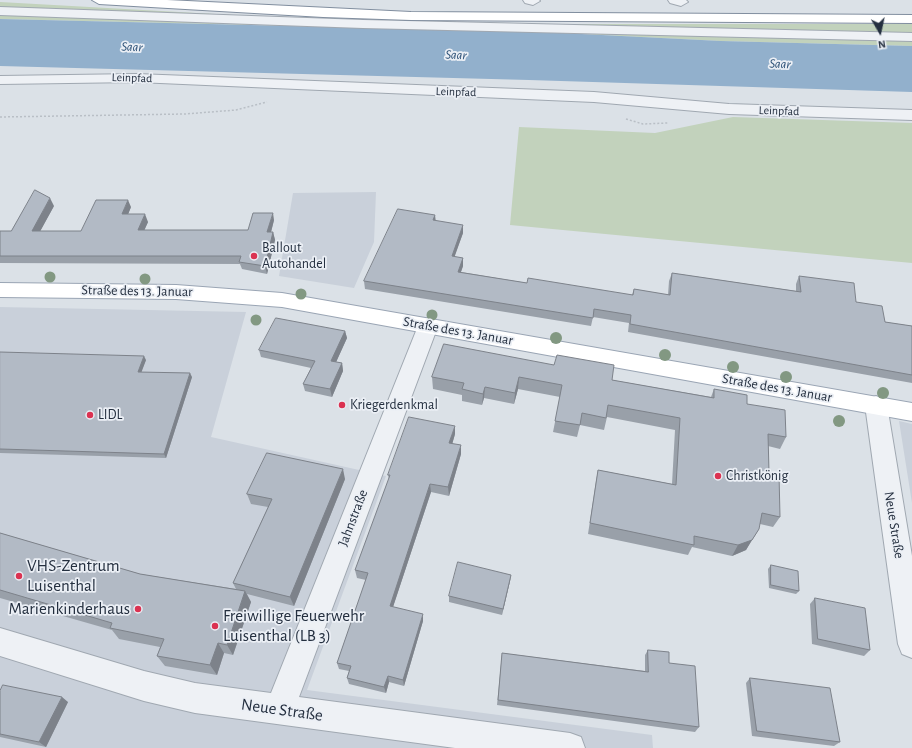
<!DOCTYPE html>
<meta charset="utf-8">
<style>
body{margin:0}
#map{position:relative;width:912px;height:748px;overflow:hidden;background:#dbe1e7;font-family:"Alegreya Sans",sans-serif}
canvas{display:block}
.north{position:absolute;left:860px;top:12px;width:40px;height:40px;-webkit-text-stroke:3px #ebeff5;paint-order:stroke;rotate:171deg;font-size:11px;font-weight:700;line-height:16px;text-align:center;color:#242f3f}
.north::after{content:'';display:block;margin:auto;width:14px;height:18px;background:#242f3f;clip-path:polygon(50% 0,100% 100%,50% 72%,0 100%)}
</style>
<div id="map">
<canvas width="912" height="748"></canvas>
<div class="north">N</div>
</div>
<script>
const ctx = document.querySelector('canvas').getContext('2d');
ctx.lineJoin = 'round';
function fillPath(path, color) {
  ctx.fillStyle = color;
  ctx.fill(path, 'evenodd');
}
function stroke(path, color, width, dash) {
  ctx.strokeStyle = color;
  ctx.lineWidth = width;
  ctx.lineCap = dash ? 'butt' : 'round';
  ctx.setLineDash(dash || []);
  ctx.stroke(path);
}
function label(font, color, halo, rows, align = 'center') {
  ctx.font = font + ' "Alegreya Sans",sans-serif';
  ctx.lineWidth = 3.5;
  ctx.setLineDash([]);
  ctx.textBaseline = 'middle';
  ctx.strokeStyle = halo;
  ctx.fillStyle = color;
  for (const [text, x, y, turn = 0] of rows) {
    ctx.save();
    ctx.translate(x, y);
    ctx.rotate((+turn || 0) * Math.PI / 180);
    ctx.textAlign = isNaN(turn) ? turn : align;
    if (halo) ctx.strokeText(text, 0, 0);
    ctx.fillText(text, 0, 0);
    ctx.restore();
  }
}
const built = new Path2D(`
 M376 192 374 242 354 288 279 276 293 193Z
 M0 307 246 312 211 437 386 476 307 690 652 735 653 748H0Z
 M899 421 912 424V503Z`);
const green = new Path2D(`
 M0 2 358 22 542 24H912V46L721 41 542 32 0 19Z
 M733 117 912 123V263L510 225 519 127 655 133Z`);
const water = new Path2D(`
 M0 19 542 32 721 41 912 46V92L529 80 0 66Z`);
const path = new Path2D(`
 M0 117 185 114 236 110 267 102
 M626 119 643 124 668 123`);
const minor = new Path2D(`
 M523 0H539L540 1 533 5 525 3Z
 M668 0H686L688 2 681 6 670 3Z
 M0 7 363 20 912 33V41L363 28 0 15Z
 M137 74 594 92 729 104 912 110V120L729 114 594 102 137 82 0 84V76Z
 M428 318 435 321 438 326 299 697 570 733 581 737 585 748H455L195 713 144 701 0 656V628L144 671 195 683 271 693 418 326 421 321Z
 M876 396 884 399 887 405 912 556V658L902 654 898 644 865 405 868 399Z`);
const major = new Path2D(`
 M0 283 176 285 282 293 912 403V421L282 307 176 299 0 297Z`);
const highway = new Path2D(`
 M92 0H167L411 12 912 15V23L411 20 323 17 99 4Z`);
const trees = [
 [50,277,5.5],
 [145,279,5.5],
 [301,294,5.5],
 [432,315,5.5],
 [256,320,5.5],
 [556,338,6],
 [665,355,6],
 [733,367,6],
 [786,377,6],
 [883,393,6],
 [839,421,6]
];
const wall = new Path2D(`
 M54 206 40 231H81L131 207 128 214 148 222 144 230H248L274 220 271 232H273L275 240 267 274 242 269 240 264 0 263V231H11Z
 M435 215V221L463 233 454 257 463 258V266L461 272 527 283 632 295 634 289 668 295 669 281 672 273 796 291V284L799 276 856 302 885 322 912 326V383L628 332 629 323 593 317 591 326 365 289 364 281Z
 M345 331 347 338 336 362 342 363 343 371 332 397 305 391 303 384 311 368 261 357 259 350Z
 M444 344 612 380 711 397 714 389 747 404 786 437 780 449 768 446 769 472 780 517 773 527 760 524 746 550 732 556 692 547 688 555 588 534 596 481 598 470 672 484 675 430 607 417 604 430 580 425 577 437 553 432 560 397 518 389 514 404 484 398 482 405 462 401V395L433 389 432 377Z
 M0 352 146 360 141 372 192 377 166 458 0 453Z
 M455 434 452 444 461 454 449 496 431 492 393 607 423 621 404 686 389 682 386 693 349 684 347 678 349 671 339 669 337 663 366 580 357 578 355 570 389 479 388 475Z
 M345 479 294 606 247 594 251 602 233 655 224 653 217 675 165 666 157 656 160 647 119 639 112 630 0 598V533L140 574 236 589 233 583 268 507 251 504 247 494Z
 M771 565 799 591 796 594 769 588 768 569Z
 M511 575 510 581 502 615 449 602V596Z
 M815 598 870 650 864 656 812 644 810 604Z
 M648 650 669 663 699 727 695 732 497 705 502 653 645 671V655Z
 M750 678 840 742 834 746 752 736 746 683Z
 M0 691 68 702 46 747 0 737Z`);
const shadedWall = new Path2D(`
 M50 198 54 206 36 239 32 231Z
 M128 200 131 207 125 222 122 214Z
 M273 213 274 220 269 240 267 232Z
 M145 214 148 222 141 238 138 230Z
 M435 215 436 223 433 220Z
 M463 225V233L452 264V256Z
 M273 232 275 240 267 274 265 266Z
 M463 258V266L458 280V272Z
 M345 331 347 338 333 369 331 361Z
 M144 356 146 360 140 376 138 372Z
 M342 363 343 371 332 397 330 389Z
 M190 373 192 377 166 458 164 454Z
 M519 377 518 389 514 404 515 393Z
 M485 387 484 398 482 405 483 394Z
 M455 426V434L450 452 449 443Z
 M461 445V454L449 496 448 487Z
 M343 469 345 479 294 606 290 597Z
 M430 484 431 492 391 613 390 606Z
 M759 529 746 550 732 556 738 545Z
 M511 575 510 581 502 615 503 609Z
 M245 591 251 602 233 655 227 645Z
 M423 614V621L404 686 403 680Z
 M218 643 224 653 217 675 210 665Z
 M388 676 389 682 386 693 384 687Z
 M62 697 68 702 46 747 39 742Z`);
const building = new Path2D(`
 M35 190 50 198 32 231H81L96 200H128L122 214H145L138 230H248L253 213H273L267 232H273L265 266 239 262 241 256H0V231H11Z
 M398 209 435 215 433 220 463 225 452 256 463 258 458 272 527 283 528 278 633 295 634 289 670 295 672 273 801 292 799 276 854 283 856 302 882 306 885 322 912 326V375L630 324 631 315 594 309 593 318 364 281Z
 M276 318 345 331 331 361 342 363 330 389 303 384 315 361 259 350Z
 M444 344 554 365 557 355 614 365 612 380 714 398V389L747 395V404L785 410 786 437 768 434 769 472 779 474 780 517 762 513 759 529 752 540 738 545 694 536V545L590 523 598 470 676 485 680 418 608 405 606 418 582 413 580 425 555 421 562 385 519 377 515 393 485 387 483 394 462 389 464 383 432 377Z
 M0 352 144 356 138 372 190 373 164 454 0 449Z
 M409 417 455 426 449 443 461 445 448 487 430 484 390 606 423 614 403 680 388 676 384 687 347 678 351 666 337 663 368 573 355 570 390 475H388Z
 M267 453 343 469 290 597 233 583 272 499 247 494Z
 M0 533 140 574 245 591 227 645 218 643 210 665 157 656 164 639 110 628 112 623 0 590Z
 M458 562 511 575 503 609 449 596Z
 M771 565 798 571 799 591 771 585Z
 M815 598 865 608 870 650 818 639Z
 M648 650 669 652V663L695 666 699 727 498 700 502 653 648 672Z
 M750 678 830 688 840 742 757 731Z
 M3 685 62 697 39 742 0 734V691Z`);
const markers = [
 [254,256,4,"#db3251"],
 [342,405,4,"#db3251"],
 [90,415,4,"#db3251"],
 [718,476,4,"#db3251"],
 [19,576,4,"#db3251"],
 [138,609,4,"#db3251"],
 [215,626,4,"#db3251"]
];
const farStreetnames = [
 ["Leinpfad",132,78,2],
 ["Leinpfad",456,92,2],
 ["Leinpfad",779,111,2]
];
const farWaternames = [
 ["Saar",132,47,2],
 ["Saar",456,55,2],
 ["Saar",780,64,2]
];
const poiNames = [
 ["Ballout",262,248],
 ["Autohandel",262,264],
 ["Kriegerdenkmal",350,405],
 ["LIDL",98,415],
 ["Christkönig",726,476]
];
const streetNames = [
 ["Straße des 13. Januar",137,291,1],
 ["Straße des 13. Januar",458,331,10],
 ["Straße des 13. Januar",777,388,10],
 ["Jahnstraße",353,518,-69],
 ["Neue Straße",894,525,81]
];
const nearPoinames = [
 ["VHS-Zentrum",27,566],
 ["Luisenthal",27,586],
 ["Marienkinderhaus",130,609,"right"],
 ["Freiwillige Feuerwehr",223,616],
 ["Luisenthal (LB 3)",223,636]
];
const nearStreetnames = [
 ["Neue Straße",282,710,8]
];
fillPath(built, '#c9d0da');
fillPath(green, '#c2d2bc');
fillPath(water, '#92b0cc');
stroke(minor, '#a0a8b1', 2);
stroke(major, '#9aa5b4', 2);
stroke(highway, '#818e9f', 2);
stroke(path, '#b9bfc6', 1.5, [2, 2]);
fillPath(minor, '#eef1f5');
fillPath(major, '#fff');
fillPath(highway, '#fff');
ctx.fillStyle = '#829882';
for (const [x, y, r] of trees) {
  ctx.beginPath();
  ctx.arc(x, y, r, 0, 2 * Math.PI);
  ctx.fill();
}
fillPath(wall, '#99a0a9');
fillPath(shadedWall, '#7d828a');
fillPath(building, '#b2bac5');
stroke(building, '#7d828a', 1);
for (const [x, y, r, color] of markers) {
  const dot = new Path2D();
  dot.arc(x, y, r, 0, 2 * Math.PI);
  ctx.fillStyle = color;
  ctx.fill(dot);
  stroke(dot, '#ebeff5', 1.5);
}
label('12px', '#242f3f', '#ebeff5', farStreetnames);
label('italic 13px', '#2a4f76', '#ebeff5', farWaternames);
label('14px', '#242f3f', '#ebeff5', poiNames, 'left');
label('14px', '#242f3f', '#ebeff5', streetNames);
label('17px', '#242f3f', '#ebeff5', nearPoinames, 'left');
label('17px', '#242f3f', '#ebeff5', nearStreetnames);
</script>
